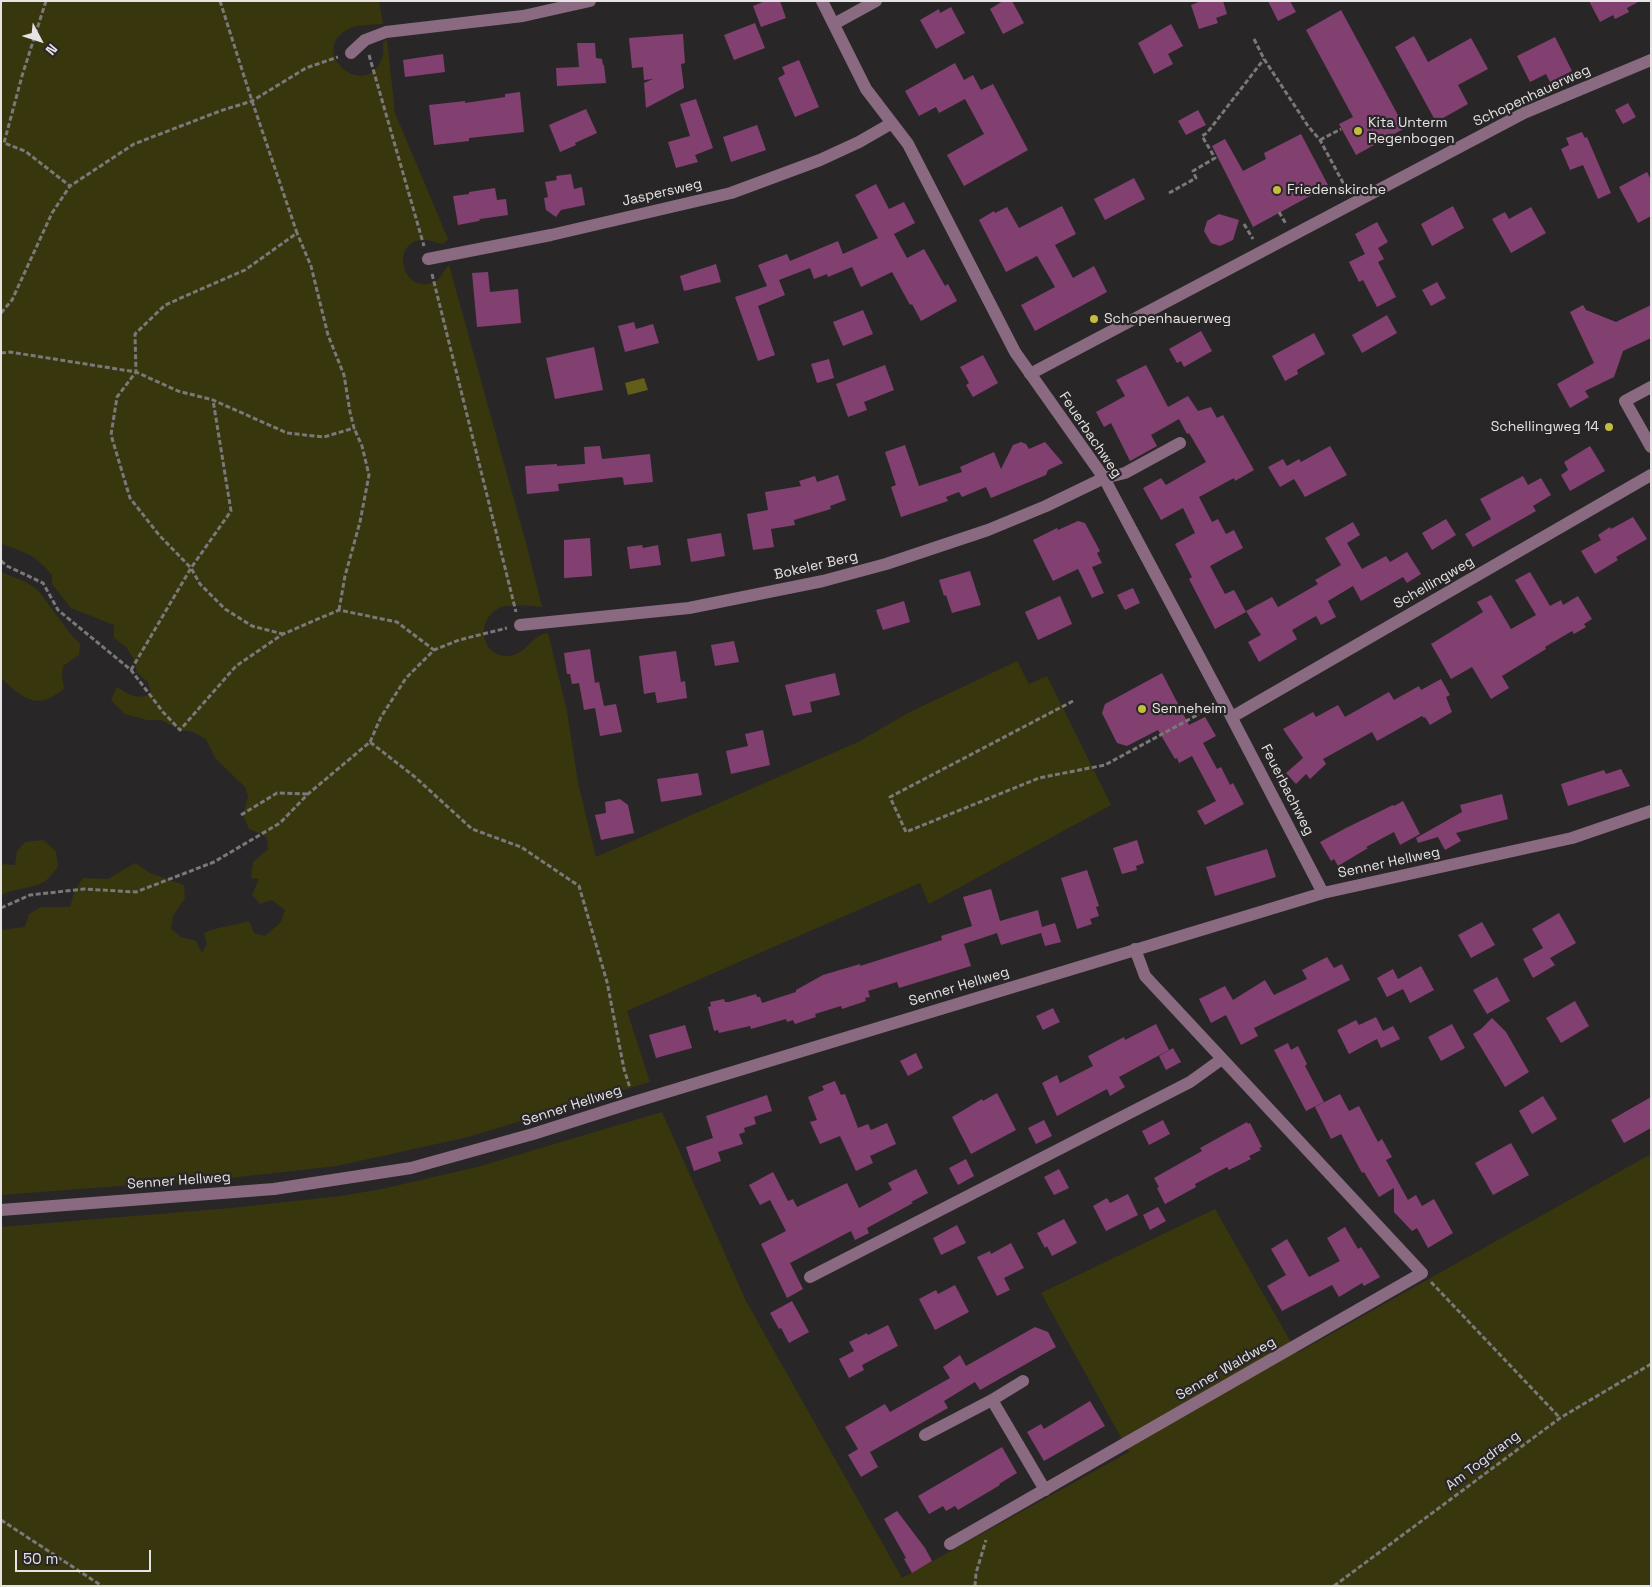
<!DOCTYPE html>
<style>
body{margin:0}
#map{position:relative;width:1652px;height:1587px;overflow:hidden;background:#292628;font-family:"Space Grotesk",sans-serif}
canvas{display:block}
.frame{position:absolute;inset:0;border:2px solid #e5e3e4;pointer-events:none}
.north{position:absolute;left:15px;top:15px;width:50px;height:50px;-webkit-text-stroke:4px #292628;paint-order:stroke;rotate:130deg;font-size:14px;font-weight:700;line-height:20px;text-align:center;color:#e5e3e4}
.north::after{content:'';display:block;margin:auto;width:18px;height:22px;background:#e5e3e4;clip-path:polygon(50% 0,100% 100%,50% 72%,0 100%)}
.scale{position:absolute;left:15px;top:1550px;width:136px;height:22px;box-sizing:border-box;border:2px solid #e5e3e4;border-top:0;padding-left:6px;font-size:15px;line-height:18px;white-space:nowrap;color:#e5e3e4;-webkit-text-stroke:4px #292628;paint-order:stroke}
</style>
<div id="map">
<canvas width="1652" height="1587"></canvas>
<div class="frame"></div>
<div class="north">N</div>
<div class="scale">50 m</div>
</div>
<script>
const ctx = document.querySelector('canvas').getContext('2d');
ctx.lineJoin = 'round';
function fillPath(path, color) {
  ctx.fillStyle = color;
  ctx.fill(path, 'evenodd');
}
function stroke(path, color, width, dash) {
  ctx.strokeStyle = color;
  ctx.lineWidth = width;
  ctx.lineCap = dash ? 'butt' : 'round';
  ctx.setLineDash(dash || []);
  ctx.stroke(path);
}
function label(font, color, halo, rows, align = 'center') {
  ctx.font = font + ' "Space Grotesk",sans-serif';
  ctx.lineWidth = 4.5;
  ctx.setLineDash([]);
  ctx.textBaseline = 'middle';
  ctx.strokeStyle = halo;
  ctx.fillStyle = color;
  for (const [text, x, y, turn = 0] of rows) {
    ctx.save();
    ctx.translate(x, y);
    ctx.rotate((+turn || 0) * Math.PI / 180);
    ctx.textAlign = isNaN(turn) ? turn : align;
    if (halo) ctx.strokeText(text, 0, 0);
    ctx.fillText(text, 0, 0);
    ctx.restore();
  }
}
const green = new Path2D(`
 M1 1H379L383 24C370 25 355 24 345 31 309 55 367 101 382 58 384 53 383 48 383 43L387 39 395 113 448 239 443 244C435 243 429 239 420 240 390 245 403 295 434 282 442 279 443 270 449 265L526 543 542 607C531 606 508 604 499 608 477 618 479 655 506 656 526 657 530 635 548 633L567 711 578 783 596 857 858 742 908 713 1017 661 1029 684 1047 676 1111 805 929 904 920 883 627 1011 650 1082 468 1137 337 1166 229 1178 1 1195V930L25 927 29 914 41 907H70L74 892 83 878 108 879 135 863 150 873 184 885 185 898 173 916 171 929 181 937 196 941 202 953 207 944 204 933C213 928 237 925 249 921L254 933 265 936 281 922 285 910 272 900 260 904 252 895 259 879 251 878 253 862 268 849 267 838 261 834 249 829 243 815 248 797 245 787 215 758 206 739 193 732 180 730 161 720H147L125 714 111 700 117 687C129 695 138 700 151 694L148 682 137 673 134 659 126 647 114 638V625L71 608 52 584V575C37 556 24 551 1 544Z
 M1 572 26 582 38 590 69 632 80 644 79 655 63 666 62 677 64 689C36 711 24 699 1 678Z
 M43 840 56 851 58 867C54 871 49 879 44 882 31 889 15 888 1 895V864L15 865 17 851 25 842Z
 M662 1112 746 1301 902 1578 1129 1452 1041 1293 1215 1209 1297 1353 1651 1154V1586H1V1227L231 1208 341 1196 382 1189 477 1167Z`);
const water = new Path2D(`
 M644 378 648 390 628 395 625 383Z`);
const building = new Path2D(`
 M765 1H780L786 18 761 27 753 6Z
 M1003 1H1012L1024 23 1003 34 990 9Z
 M1201 1H1223L1227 14 1216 18 1218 23 1199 29 1191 5Z
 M1268 1H1290L1296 12 1278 21Z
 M1589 1H1640L1627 8 1629 12 1615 19 1613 15 1600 22Z
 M951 7 965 33 936 49 920 20 939 9 940 13Z
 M1341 10 1405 128 1356 155 1339 124 1353 117 1306 30Z
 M755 23 765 48 734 60 724 35Z
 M1171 24 1183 46 1168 54 1173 64 1154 74 1138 43Z
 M683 34 685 63 681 64 684 88 646 108 644 83 653 79 644 80 643 67 632 68 629 38Z
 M1414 36 1428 62 1471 38 1488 69 1458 85 1468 104 1436 122 1395 47Z
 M1555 37 1572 71 1550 82 1546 74 1530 82 1517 56Z
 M577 43H595L596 58 602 59 603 65H604L606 83 557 86 556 68 579 67Z
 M443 54 445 72 405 77 403 60Z
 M799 60 819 107 795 117 778 78 785 74 782 67Z
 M955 63 964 80 973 75 981 90 993 84 1028 150 964 186 947 155 984 134 965 99 939 113 936 107 919 116 905 91Z
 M520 92 524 132 469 138V141L434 145 429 105 465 101V103L505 97V94Z
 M696 99 713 148 695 155 698 162 676 168 668 142 690 136 680 104Z
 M1628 103 1636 117 1623 124 1615 110Z
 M586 109 597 133 575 143 576 145 560 152 549 125Z
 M1198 110 1206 125 1186 135 1178 121Z
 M757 125 766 150 731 162 723 137Z
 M1582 132 1585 138 1587 137 1611 193 1598 199 1583 165 1570 170 1561 149 1569 145 1566 138Z
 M1301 134 1328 185 1320 189 1321 190 1253 227 1212 146 1225 139 1243 171 1266 159 1264 153Z
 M1647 172 1651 180V216L1638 223 1619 187Z
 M571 174 574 189 582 187 585 205 561 210 556 217 546 210 544 198 548 197 545 182 557 180 556 176Z
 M1134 178 1145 199 1105 220 1094 199Z
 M876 184 889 209 904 202 915 223 894 234 907 258 924 249 945 286 948 284 957 301 921 321 912 304 910 305 892 272 861 287 852 267 828 277 827 274 814 279 810 268 779 280 785 295 758 306 775 355 758 361 735 297 767 286 758 265 787 254 790 261 838 241 843 254 878 238 855 195Z
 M495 188 497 200 506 199 508 215 480 219 479 221 458 225 453 196 469 194V192Z
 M1062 206 1076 234 1055 245 1073 278 1094 266 1107 292 1035 331 1021 305 1055 287 1037 256 1006 272 979 220 994 211 995 213 1007 207 1019 228Z
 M1453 206 1464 228 1432 246 1421 224Z
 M1531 207 1546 233 1511 253 1492 219 1505 212 1509 219Z
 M1219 214 1239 220 1233 240 1220 246 1211 243 1204 231 1207 221Z
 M1377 222 1388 242 1378 248 1384 259 1378 262 1396 297 1377 307 1363 280 1359 282 1349 262 1365 254 1355 234Z
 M716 264 721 282 684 291 680 276Z
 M488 272 490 292 518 289 521 323 477 327 472 273Z
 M1437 282 1446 298 1431 306 1422 290Z
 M1583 305 1586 310 1616 322 1651 305V338L1623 351 1614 377 1585 391 1589 397 1570 408 1557 384 1594 363 1570 312Z
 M863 310 873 334 843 346 833 322Z
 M1387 315 1397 333 1362 353 1352 335Z
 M634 322 636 329 653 324 659 343 625 352 618 326Z
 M1201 331 1212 351 1184 367 1181 361 1177 363 1169 349Z
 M1314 333 1325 354 1297 370 1298 374 1285 381 1272 356Z
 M594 347 603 390 555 399 546 358Z
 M983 355 998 383 973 397 966 385 969 383 960 367Z
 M829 359 834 378 817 383 811 364Z
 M885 365 894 390 864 402 867 410 848 417 836 384Z
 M1146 365 1168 407 1188 396 1198 411 1211 407 1217 418 1223 415 1254 470 1235 481 1234 478 1199 497 1212 522 1218 519 1226 534 1234 530 1243 548 1210 566 1225 594 1234 590 1246 612 1215 629 1189 579 1192 577 1175 544 1195 533 1183 508 1161 520 1143 488 1161 478 1166 485 1206 462 1189 433 1187 434 1179 419 1151 435 1157 446 1130 461 1111 423 1104 427 1096 412 1125 396 1116 380Z
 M1021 442 1026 444 1029 449 1045 442 1063 463 1048 470 1046 475 991 498 986 487 962 497 959 492 946 497 948 501 901 517 891 487 896 485 885 452 905 445 919 486 962 472 960 467 994 452 1001 469 1013 445Z
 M600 446 602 459 650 454 653 482 624 485 623 478 621 477 558 484 559 491 527 494 525 466 557 464V466L585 464 584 447Z
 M1330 446 1347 475 1305 497 1294 479 1280 487 1268 467 1283 459 1287 466 1299 459 1301 462Z
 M1590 446 1605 471 1570 491 1561 475 1568 470 1564 462Z
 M838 475 846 500 830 506 831 509 794 520 795 525 771 529 774 547 753 550 747 514 768 510 765 492 801 486 799 481 815 476 817 482Z
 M1523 476 1528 485 1541 478 1551 495 1533 506 1536 511 1473 547 1465 534 1491 519 1480 499Z
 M1633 517 1647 539 1616 557 1618 560 1595 574 1581 551 1601 540 1598 535 1610 527 1611 529Z
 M1446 519 1456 535 1432 550 1422 533Z
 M1078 521 1085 523 1100 551 1097 553 1102 563 1092 567 1104 593 1092 598 1078 569 1053 581 1033 540 1057 528 1058 530Z
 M1353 522 1360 535 1347 543 1362 569 1386 556 1390 562 1407 552 1421 574 1407 583 1403 577 1361 601 1353 586 1328 601 1336 617 1321 625 1316 616 1292 630 1297 639 1259 662 1248 642 1261 635 1246 611 1272 597 1278 607 1318 584 1315 580 1341 565 1325 538Z
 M721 533 725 556 691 562 687 539Z
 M590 538 592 576 564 578V540Z
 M642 545 643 548 658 545 661 565 630 569 627 547Z
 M970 571 981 605 952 613 946 595 944 596 939 580Z
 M1530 572 1550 606 1561 600 1563 605 1578 596 1592 619 1584 624 1586 627 1574 634 1572 631 1545 647 1546 649 1502 676 1509 688 1491 699 1472 667 1451 679 1431 644 1483 612 1477 602 1491 595 1511 629 1536 615 1515 580Z
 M1133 588 1140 603 1125 610 1117 595Z
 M1060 596 1072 624 1038 640 1025 612Z
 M904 601 910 622 883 630 876 610Z
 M734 641 739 662 715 666 711 645Z
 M590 649 595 683 599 682 604 706 616 704 622 732 600 736 595 708 584 710 579 683 572 684 570 674H567L564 653Z
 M676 651 681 682 685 681 687 698 657 703 655 692 644 694 639 656Z
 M835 673 840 695 810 702 812 712 793 716 785 685Z
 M1162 673 1189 725 1205 717 1216 736 1203 743 1217 769 1221 767 1230 785 1233 783 1244 804 1205 825 1197 811 1216 801 1192 756 1179 763 1177 758 1175 759 1158 730 1127 746 1117 743 1102 713 1105 704Z
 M1441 679 1450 695 1446 697 1452 712 1430 725 1425 717 1424 718 1422 716 1377 741 1372 732 1323 759 1326 764 1310 779 1306 774 1296 784 1286 773 1303 758 1283 729 1313 712 1316 717 1338 705 1345 717 1389 692 1394 700 1419 686 1421 690Z
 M763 730 770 765 731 774 726 751 748 746 745 734Z
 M1621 769 1630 786 1568 806 1561 784 1604 770 1606 774Z
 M698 773 702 795 661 802 657 779Z
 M1502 794 1508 819 1456 833 1461 841 1445 850 1438 837 1418 843 1416 838 1462 812 1460 805Z
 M620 799 628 805 634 833 601 840 595 815 606 813 605 802Z
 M1403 801 1420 834 1400 845 1394 832 1366 847 1368 848 1338 866 1334 859 1331 861 1320 842 1346 828 1393 805 1394 806Z
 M1137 840 1144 863 1136 866 1137 870 1122 874 1113 848Z
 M1267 849 1276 877 1215 896 1206 867Z
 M1087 870 1099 906 1096 907 1099 916 1090 919 1092 924 1077 929 1061 878Z
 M991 889 1000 921 1038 910 1042 927 1055 923 1061 942 1045 946 1041 933 1001 945 997 933 964 944 971 966 899 988 897 982 868 991 870 997 865 998 866 1001 842 1009 841 1006 815 1014 816 1017 795 1024 793 1020 787 1022 786 1019 751 1029 750 1026 719 1033 718 1030 714 1031 708 1007 711 1006 710 1002 724 999 725 1002H729L756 994 757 997H760L762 1003 796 992V990L823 975 860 964V966L942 940 941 936 972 926 963 897Z
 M1559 913 1576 943 1550 958 1555 965 1533 978 1523 959 1543 948 1532 929Z
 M1482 922 1495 945 1471 958 1458 935Z
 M1327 957 1334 968 1342 964 1350 980 1254 1028 1258 1036 1241 1045 1226 1015 1211 1023 1199 999 1225 986 1233 1000 1265 980 1274 995 1307 979 1302 970Z
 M1421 966 1434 990 1410 1003 1403 989 1387 997 1377 978 1393 969 1398 979Z
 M1497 977 1510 1001 1487 1014 1473 990Z
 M1575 1001 1589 1026 1561 1043 1546 1018Z
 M1053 1008 1060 1022 1043 1030 1036 1016Z
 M1376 1017 1383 1031 1393 1026 1400 1039 1381 1048 1377 1039 1349 1054 1337 1030 1356 1020 1359 1025Z
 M1492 1018 1506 1032 1529 1072 1505 1087 1473 1034 1481 1029Z
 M1156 1024 1169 1050 1119 1077 1125 1087 1110 1096 1107 1089 1057 1116 1042 1083 1057 1075 1060 1083 1093 1066 1088 1056 1124 1037 1125 1040Z
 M1452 1024 1465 1048 1441 1061 1428 1037Z
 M685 1025 692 1048 656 1058 649 1035Z
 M1288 1043 1291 1050 1298 1046 1307 1064 1305 1066 1324 1102 1306 1111 1274 1050Z
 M1173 1048 1181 1062 1166 1070 1159 1056Z
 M916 1053 923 1068 908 1076 900 1061Z
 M835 1081 841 1095 845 1094 858 1128 868 1124 871 1130 887 1123 896 1144 870 1156 873 1163 856 1171 840 1136 820 1144 810 1122 817 1120 808 1097 824 1090 822 1086Z
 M997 1093 1016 1130 971 1154 952 1117 982 1099 983 1101Z
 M1340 1094 1349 1111 1359 1106 1378 1142 1382 1139 1392 1157 1386 1160 1408 1200 1416 1195 1422 1206 1434 1199 1453 1233 1428 1248 1417 1228 1412 1231 1394 1212V1188L1379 1197 1364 1172 1362 1173 1341 1134 1331 1139 1315 1107Z
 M767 1095 772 1111 754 1117 756 1124 744 1128 745 1132 739 1134 743 1144 718 1152 721 1161 694 1171 686 1147 713 1138 706 1116Z
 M1543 1096 1557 1119 1532 1134 1519 1111Z
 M1651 1097V1128L1624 1143 1611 1120Z
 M1044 1120 1052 1136 1036 1144 1028 1128Z
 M1163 1120 1170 1134 1149 1145 1142 1131Z
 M1247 1122 1248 1124 1250 1123 1262 1147 1259 1148 1261 1150 1249 1156 1251 1159 1229 1170 1227 1167 1195 1184 1196 1187 1165 1204 1157 1188 1159 1187 1154 1178 1202 1151 1200 1148Z
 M1511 1143 1529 1175 1493 1195 1475 1163Z
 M966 1159 974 1176 958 1185 949 1168Z
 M916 1169 928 1193 911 1202 913 1203 867 1228 869 1233 855 1240 851 1231 790 1263 803 1289 787 1298 761 1244 786 1231 770 1200 760 1205 749 1185 773 1172 788 1201 793 1199 797 1207 847 1183 859 1208 892 1190 888 1183Z
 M1059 1169 1069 1188 1054 1195 1044 1177Z
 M1128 1194 1138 1215 1106 1231 1093 1206 1107 1198 1110 1203Z
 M1158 1207 1166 1221 1150 1230 1143 1215Z
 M1064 1219 1077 1243 1052 1256 1047 1246 1045 1248 1037 1233Z
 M957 1225 966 1243 941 1255 933 1238Z
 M1345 1227 1358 1249 1361 1247 1380 1277 1364 1286 1362 1283 1339 1297 1332 1285 1282 1311 1267 1286 1286 1275 1271 1249 1287 1239 1309 1277 1340 1261 1327 1238Z
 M1011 1243 1024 1268 1004 1278 1010 1290 997 1296 977 1257 990 1251 991 1254Z
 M955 1285 969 1312 935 1330 919 1299 936 1290 938 1294Z
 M792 1301 809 1332 789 1343 781 1328 779 1329 770 1313Z
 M888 1325 898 1346 862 1365 864 1370 849 1378 839 1359 854 1351 849 1342 867 1333 868 1335Z
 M1035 1327 1048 1332 1056 1347 980 1390 975 1382 944 1401 948 1408 870 1452 878 1467 861 1477 848 1455 858 1449 845 1427 885 1404 890 1412 950 1378 943 1367 960 1355 966 1366Z
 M1090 1401 1105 1426 1044 1461 1027 1432 1041 1424 1044 1429Z
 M1002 1447 1017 1473 999 1484 1000 1485 958 1510 955 1506 946 1511 943 1506 929 1514 918 1496Z
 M897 1511 925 1548 932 1561 912 1573 904 1559 906 1558 884 1519Z`);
const path = new Path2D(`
 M46 1 22 76 4 143 25 151 70 186
 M220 1 252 101 297 233 245 270 165 305 135 334 136 372 117 397 111 435 130 498 159 535 191 568 200 584 225 609 252 626 283 634
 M1254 39 1264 59 1308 126 1320 140 1348 192
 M369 55 424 246
 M1320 140 1341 129
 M1169 193 1196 178 1193 171 1215 158 1202 136 1207 133 1264 59
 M1279 212 1286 224
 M1244 224 1253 239
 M432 274 516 612
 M1 313 12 300 52 213 70 186 134 144 220 111 252 101 306 68 338 57
 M1 353 10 352 136 372 178 391 213 400 287 433 324 437 354 428 350 412 344 375 328 335 311 266 297 233
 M1 561 7 566 43 583 58 610 131 670 163 712 180 730 236 666 283 634 339 610 397 622 434 650
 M339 610 345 576 360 522 369 475 362 446 354 428
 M131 670 191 568 231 511 213 400
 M1073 701 890 797 906 832 1039 778 1105 765 1212 707
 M370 742 381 717 406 678 434 650 459 640 507 628
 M241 815 277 793 307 794
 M1 908 30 895 84 889 136 892 214 862 280 823 308 794 370 742 415 777 472 829 521 847 579 886 607 982 624 1069 630 1088
 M1431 1282 1560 1418
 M1 1520 102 1586
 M975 1586 976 1573 986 1540
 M1334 1586 1560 1418 1651 1364`);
const minor = new Path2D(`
 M822 1 866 89 908 144 1015 352 1104 478 1223 701 1323 893
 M834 24 876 1
 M351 53 365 40 386 32 523 16 590 1
 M428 259 551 235 731 193 820 160 859 142 892 123
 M1030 374 1524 113 1651 60
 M1651 387 1625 401 1651 447
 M520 625 689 608 823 581 886 564 988 530 1046 506 1104 478 1125 473 1180 443
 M1232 717 1651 475
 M1 1210 274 1189 411 1168 533 1134 634 1102 1323 893 1572 838 1651 811
 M810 1277 1190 1082 1222 1059
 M992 1400 1045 1490
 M925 1435 992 1400 1023 1381
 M950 1544 1422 1273 1145 976 1135 949`);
const markers = [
 [1358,131,5,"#c4bd3e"],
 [1277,190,5,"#c4bd3e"],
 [1094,319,5,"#c4bd3e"],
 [1609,427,5,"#c4bd3e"],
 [1142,709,5,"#c4bd3e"]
];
const streetNames = [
 ["Schopenhauerweg",1532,96,-25],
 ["Jaspersweg",662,193,-13],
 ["Feuerbachweg",1090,435,56],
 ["Bokeler Berg",816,566,-13],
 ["Schellingweg",1434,583,-30],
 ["Feuerbachweg",1287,790,63],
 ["Senner Hellweg",1389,863,-12],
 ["Senner Hellweg",959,987,-17],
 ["Senner Hellweg",572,1106,-18],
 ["Senner Hellweg",179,1181,-4],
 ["Senner Waldweg",1226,1369,-30],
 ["Am Togdrang",1483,1461,-37]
];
const poiNames = [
 ["Kita Unterm",1368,123],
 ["Regenbogen",1368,139],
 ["Friedenskirche",1287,190],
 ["Schopenhauerweg",1104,319],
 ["Schellingweg 14",1599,427,"right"],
 ["Senneheim",1152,709]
];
fillPath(green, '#38360d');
fillPath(water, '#625e19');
fillPath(building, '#824071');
stroke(path, '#7a7879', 3, [5, 2.5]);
stroke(minor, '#896a80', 12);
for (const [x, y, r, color] of markers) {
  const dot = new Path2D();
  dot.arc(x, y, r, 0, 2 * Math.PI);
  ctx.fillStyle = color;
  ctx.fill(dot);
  stroke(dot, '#292628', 2);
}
label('14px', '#e5e3e4', '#292628', streetNames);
label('14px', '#e5e3e4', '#292628', poiNames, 'left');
</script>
